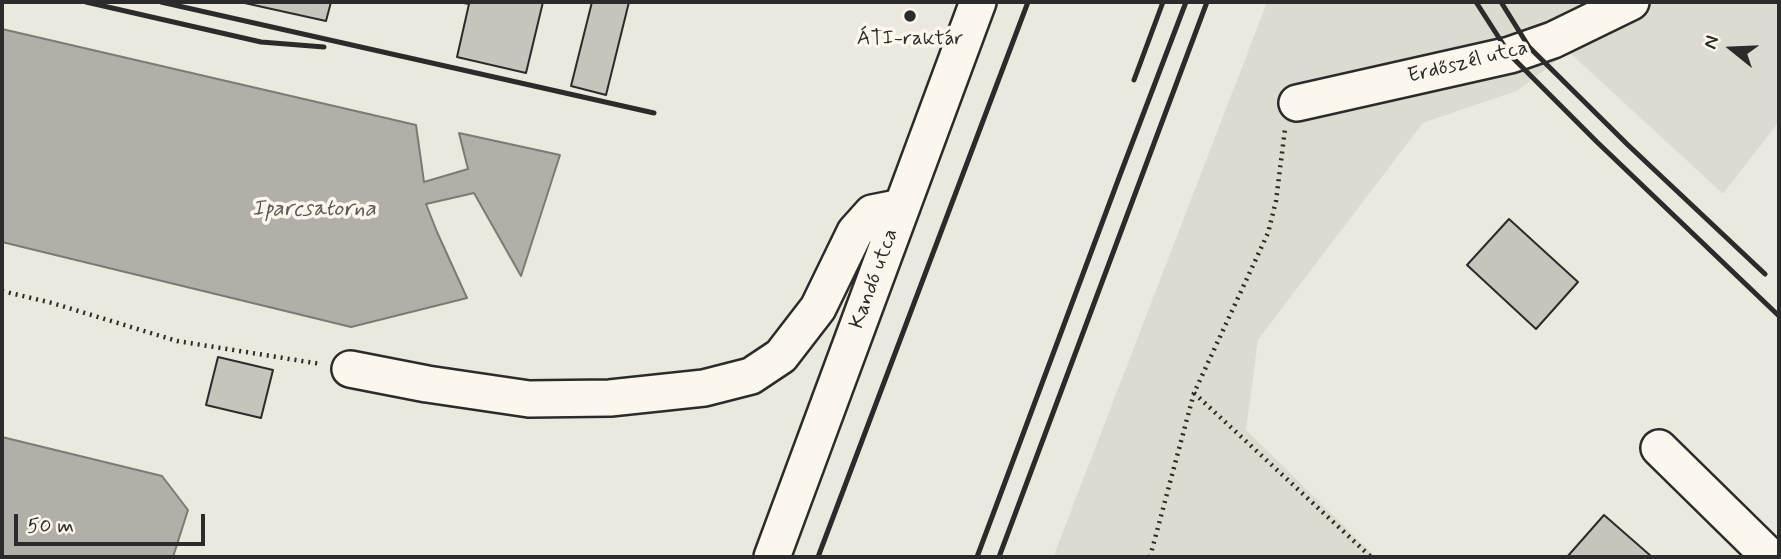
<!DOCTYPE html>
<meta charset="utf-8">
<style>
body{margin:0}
#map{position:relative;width:1781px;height:559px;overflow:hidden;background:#fbf7ec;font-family:Mynerve,sans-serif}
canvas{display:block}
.frame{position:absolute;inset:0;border:4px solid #2b2b2b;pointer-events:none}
.north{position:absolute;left:1697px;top:14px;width:70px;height:70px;-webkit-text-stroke:5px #fbf7ec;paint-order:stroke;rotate:288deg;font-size:19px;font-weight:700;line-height:28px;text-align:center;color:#2b2b2b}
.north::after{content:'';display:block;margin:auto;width:24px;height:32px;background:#2b2b2b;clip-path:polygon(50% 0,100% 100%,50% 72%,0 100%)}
.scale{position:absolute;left:14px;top:514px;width:191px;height:32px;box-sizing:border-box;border:4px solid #2b2b2b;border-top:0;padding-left:9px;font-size:21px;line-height:24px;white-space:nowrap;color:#2b2b2b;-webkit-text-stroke:5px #fbf7ec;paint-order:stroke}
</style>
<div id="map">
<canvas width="1781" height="559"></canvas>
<div class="frame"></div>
<div class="north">N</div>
<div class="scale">50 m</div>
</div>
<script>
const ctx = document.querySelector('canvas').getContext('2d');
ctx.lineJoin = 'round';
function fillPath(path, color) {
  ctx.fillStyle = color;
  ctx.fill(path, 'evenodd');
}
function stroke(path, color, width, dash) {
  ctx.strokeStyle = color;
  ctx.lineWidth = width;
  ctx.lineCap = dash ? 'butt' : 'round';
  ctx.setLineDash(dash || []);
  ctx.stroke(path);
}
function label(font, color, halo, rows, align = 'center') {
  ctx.font = font + ' Mynerve,sans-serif';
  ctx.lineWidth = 7;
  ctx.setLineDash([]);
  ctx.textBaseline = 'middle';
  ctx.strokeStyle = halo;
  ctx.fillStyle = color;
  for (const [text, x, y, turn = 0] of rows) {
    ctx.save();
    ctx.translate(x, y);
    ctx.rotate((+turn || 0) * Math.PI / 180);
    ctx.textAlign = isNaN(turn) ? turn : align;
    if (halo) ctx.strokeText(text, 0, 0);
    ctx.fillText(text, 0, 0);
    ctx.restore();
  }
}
const built = new Path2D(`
 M2 2H1267L1053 557H173L188 510 162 476 2 437V242L351 327 437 232 426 204 475 193 520 275 460 133 468 169 424 182 416 125 2 29Z
 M1570 52 1723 194 1779 122V557H1376L1245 430 1258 340 1423 123 1517 91Z`);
const green = new Path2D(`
 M1267 2H1779V122L1723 194 1569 52 1517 91 1423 123 1258 340 1246 430 1376 557H1053Z`);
const water = new Path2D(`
 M2 29 416 125 424 182 468 169 459 133 560 155 521 276 474 193 426 204 437 232 467 298 351 327 2 242Z
 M2 437 162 476 188 510 173 557H2Z`);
const building = new Path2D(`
 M240 2H331L326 21Z
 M458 2H543L526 73 457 57 469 4Z
 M592 2H629L606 95 571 86Z
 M1509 219 1578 282 1536 329 1467 265Z
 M218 357 273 370 261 418 206 405Z
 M1604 515 1652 557H1567Z`);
const path = new Path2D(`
 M2 291 52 303 177 341 321 364
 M1194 393 1371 557
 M1150 557 1194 393 1268 233 1276 201 1285 129`);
const minor = new Path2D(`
 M1297 103 1510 55 1553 40 1631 2
 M350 369 427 384 529 399 610 398 704 388 751 376 781 356 818 308 855 232 872 213 902 207
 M1659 448 1770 557
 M772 557 978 2`);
const rail = new Path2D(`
 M86 2 261 42 324 47
 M161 2 654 113
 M1476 2 1510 55 1597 142 1779 316
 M1501 2 1529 47 1628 145 1765 274
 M1134 80 1163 2
 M818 557 1028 2
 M977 557 1120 175 1186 2
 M999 557 1207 2`);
const markers = [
 [910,16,7,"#2b2b2b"]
];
const poiNames = [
 ["ÁTI-raktár",910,40]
];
const streetNames = [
 ["Erdőszél utca",1468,63,-14],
 ["Kandó utca",875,279,-70]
];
const waterNames = [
 ["Iparcsatorna",314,210]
];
fillPath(built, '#ebe8de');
fillPath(green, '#dddad0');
fillPath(water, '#b1afa7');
stroke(water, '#7b7a75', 2);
fillPath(building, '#c7c4bc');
stroke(building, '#2b2b2b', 2);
stroke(minor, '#2b2b2b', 40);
stroke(path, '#2b2b2b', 4.5, [2, 5]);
stroke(minor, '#fbf7ec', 35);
stroke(rail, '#2b2b2b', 5);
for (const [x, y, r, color] of markers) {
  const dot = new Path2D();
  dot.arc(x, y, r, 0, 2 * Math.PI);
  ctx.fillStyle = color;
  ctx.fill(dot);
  stroke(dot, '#fbf7ec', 2.5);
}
label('21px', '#2b2b2b', '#fbf7ec', poiNames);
label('21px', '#2b2b2b', '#fbf7ec', streetNames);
label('italic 23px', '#5a5956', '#fbf7ec', waterNames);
</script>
